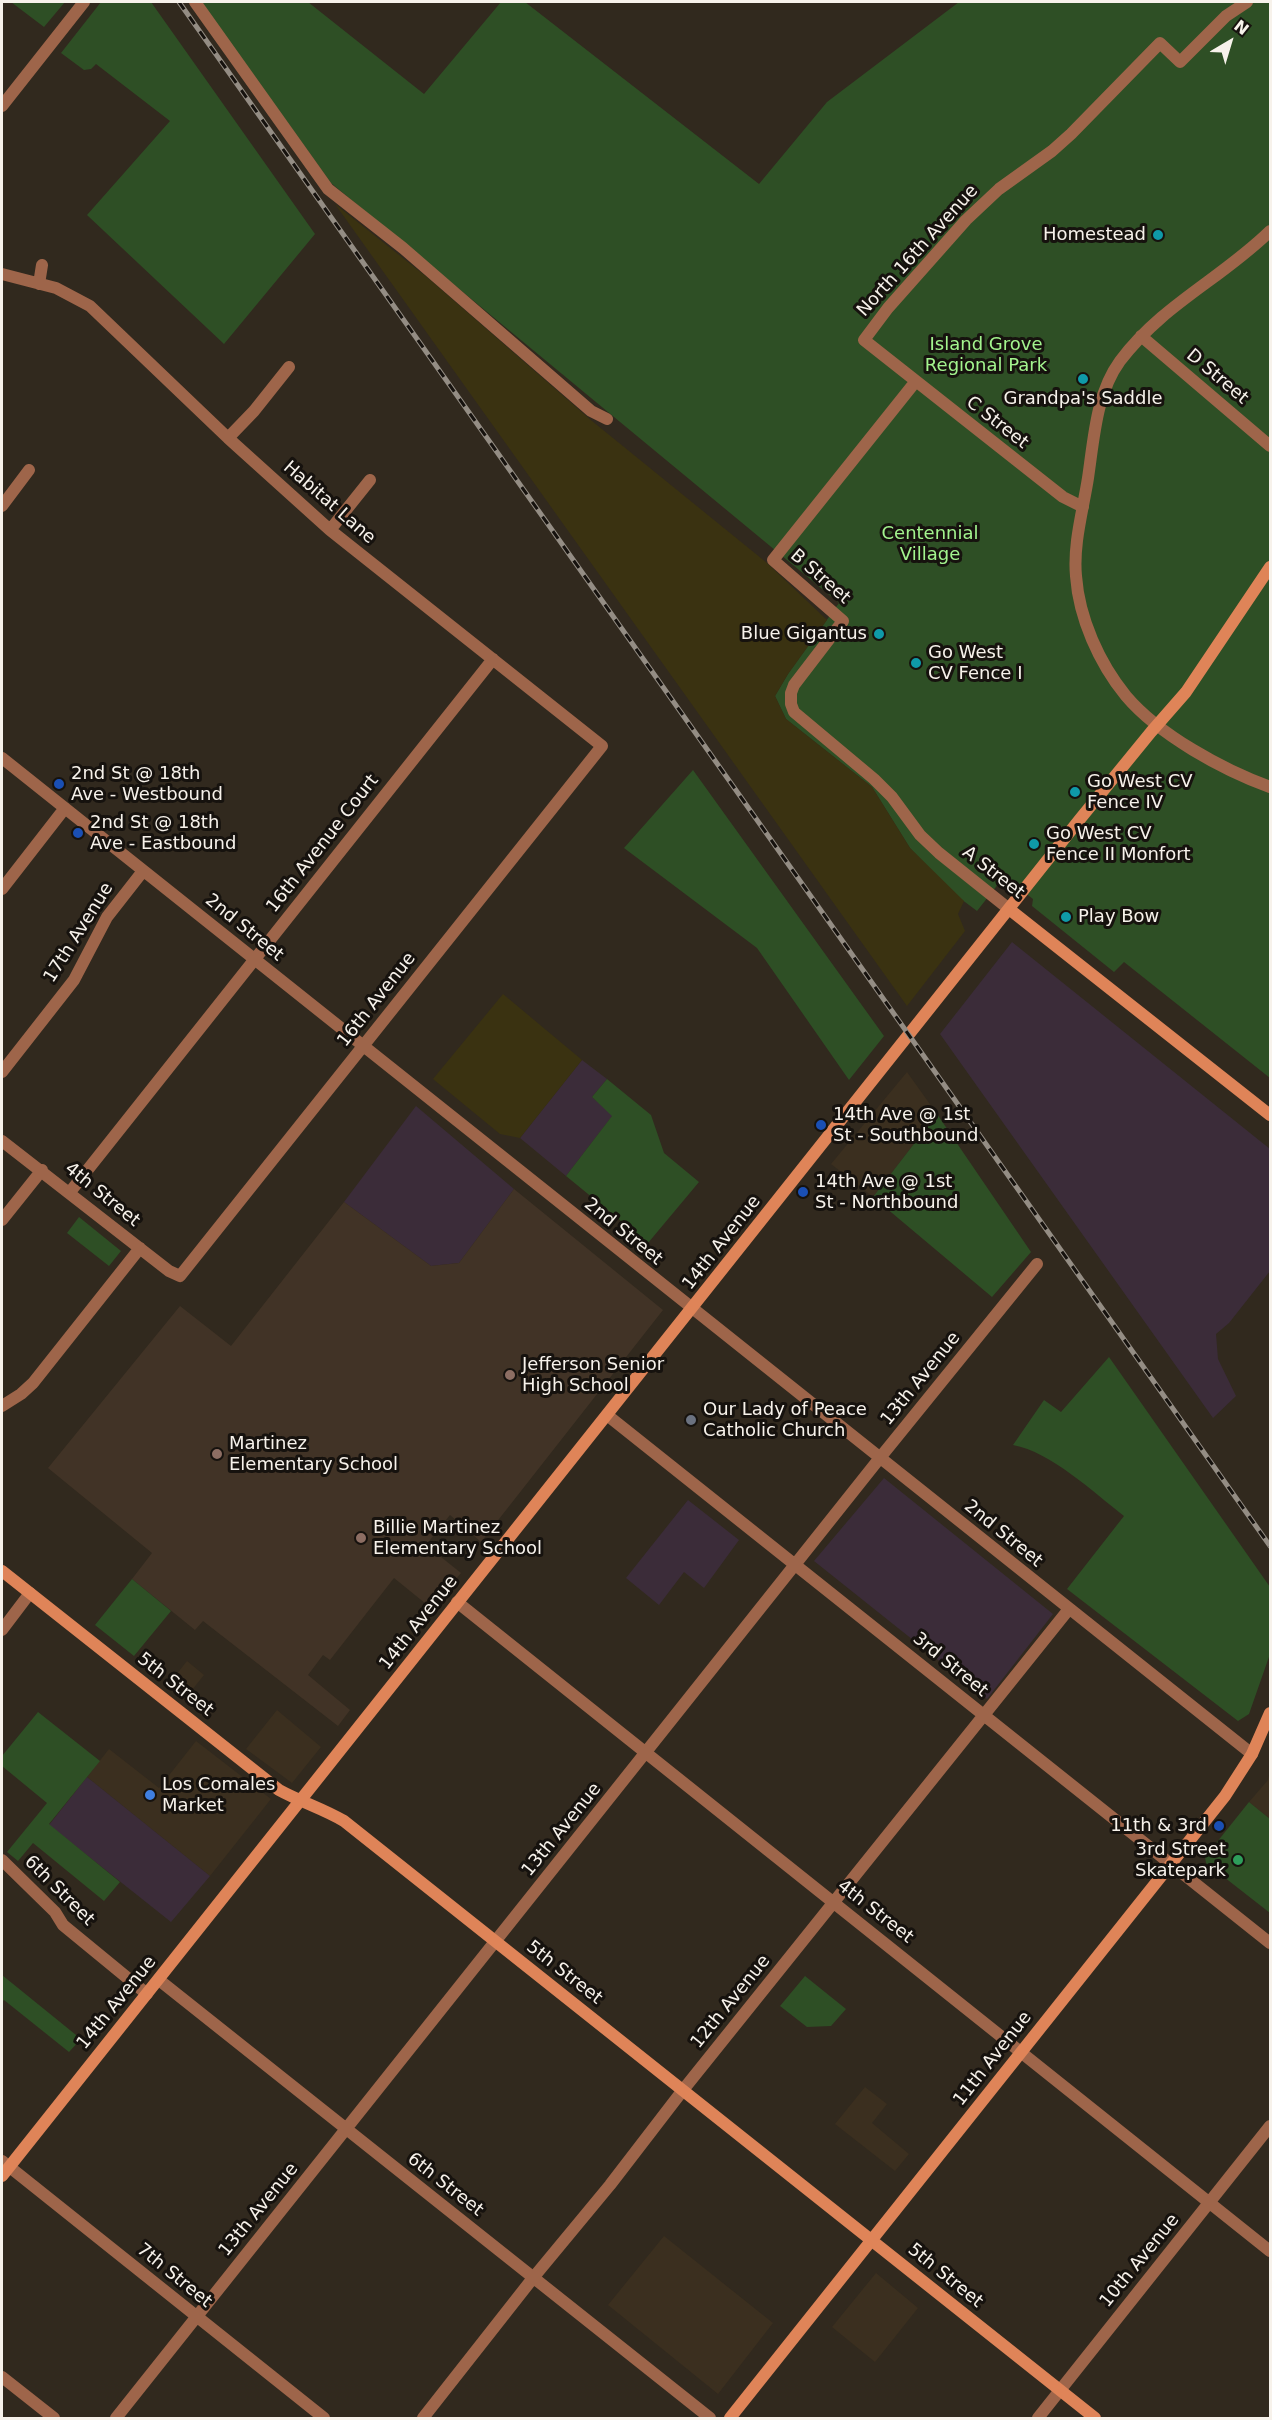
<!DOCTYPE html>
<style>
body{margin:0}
#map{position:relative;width:1272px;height:2420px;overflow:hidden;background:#31291e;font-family:"DejaVu Sans",sans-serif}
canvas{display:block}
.frame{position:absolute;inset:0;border:3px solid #f7f2eb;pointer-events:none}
.north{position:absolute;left:1200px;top:12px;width:60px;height:60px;-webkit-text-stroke:4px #16120e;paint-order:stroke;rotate:38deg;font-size:16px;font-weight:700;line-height:24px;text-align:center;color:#f7f2eb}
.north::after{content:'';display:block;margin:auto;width:21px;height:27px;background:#f7f2eb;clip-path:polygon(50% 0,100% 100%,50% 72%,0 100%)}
</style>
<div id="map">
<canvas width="1272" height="2420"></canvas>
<div class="frame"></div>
<div class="north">N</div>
</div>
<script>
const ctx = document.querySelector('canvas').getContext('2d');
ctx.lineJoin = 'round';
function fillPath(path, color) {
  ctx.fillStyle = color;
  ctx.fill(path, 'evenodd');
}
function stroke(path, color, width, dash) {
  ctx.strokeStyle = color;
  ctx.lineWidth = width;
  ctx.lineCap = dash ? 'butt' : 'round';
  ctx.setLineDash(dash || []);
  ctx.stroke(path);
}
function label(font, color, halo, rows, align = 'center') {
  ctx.font = font + ' "DejaVu Sans",sans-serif';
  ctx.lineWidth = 6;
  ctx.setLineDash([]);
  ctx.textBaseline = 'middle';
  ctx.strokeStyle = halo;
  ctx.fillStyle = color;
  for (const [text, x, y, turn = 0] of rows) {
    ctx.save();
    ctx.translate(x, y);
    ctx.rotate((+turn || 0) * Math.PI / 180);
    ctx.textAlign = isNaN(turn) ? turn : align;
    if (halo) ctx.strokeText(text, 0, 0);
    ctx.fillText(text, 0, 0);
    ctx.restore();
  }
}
const built = new Path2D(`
 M907 1072 937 1114 873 1197 831 1164Z
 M187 1661 204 1675 184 1700 168 1685Z
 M277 1710 321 1747 292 1783 246 1749Z
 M196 1741 271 1799 210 1876 87 1777 109 1749 159 1788Z
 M1270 1770V1819L1249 1802 1268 1780Z
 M865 2087 887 2104 872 2123 909 2154 895 2171 835 2124Z
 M664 2236 773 2323 718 2394 608 2305Z
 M876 2273 918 2308 875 2362 832 2327Z`);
const industrial = new Path2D(`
 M1012 942 1270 1149V1271L1229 1323 1216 1334 1218 1359 1236 1396 1213 1418 940 1034Z
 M582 1060 607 1079 592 1097 613 1115 566 1176 520 1138Z
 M416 1106 514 1189 459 1263 431 1266 344 1202Z
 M884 1478 1053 1614 987 1699 814 1561Z
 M688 1500 739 1540 704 1588 684 1572 659 1605 626 1578Z
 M87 1777 210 1876 171 1922 49 1825Z`);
const education = new Path2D(`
 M514 1189 663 1310 481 1542 450 1515 426 1545 461 1573 431 1608 394 1578 330 1660 323 1655 308 1675 350 1710 338 1726 203 1621 195 1630 132 1579 152 1553 48 1468 180 1306 231 1346 344 1202 431 1266 459 1263Z`);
const green = new Path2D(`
 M11 2H65L44 27Z
 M101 2H151L315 234 224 344 87 215 170 121 96 64 91 69 84 70 61 53Z
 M201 2H308L424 94 501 2H525L759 184 827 102 959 2H1270V1078L1124 962 1114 972 1032 906 1033 899 1011 882 1006 884 999 883 977 911 953 893 910 848 872 787 786 719 775 696 788 674 839 603 331 183Z
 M693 770 884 1036 849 1080 757 948 624 848Z
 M607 1079 651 1115 664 1153 699 1182 648 1243 566 1176 612 1116 592 1097Z
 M937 1114 1031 1252 992 1297 873 1197Z
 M79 1217 121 1251 109 1266 67 1233Z
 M1109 1357 1270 1587V1654L1249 1714 1238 1721 1067 1589 1124 1516C1093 1492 1051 1452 1013 1445L1044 1400 1061 1412Z
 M132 1579 171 1611 134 1656 95 1625Z
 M38 1712 100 1761 49 1824 120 1882 104 1901 33 1843 18 1861 7 1852 47 1803 2 1766V1756Z
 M1249 1802 1270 1819V1913L1206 1863 1205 1857Z
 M2 1975 81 2039 69 2052 4 2000 2 2002Z
 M805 1976 846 2009 831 2026 807 2027 780 2006Z`);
const sand = new Path2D(`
 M335 204 428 278 592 421 767 563 827 620 788 674 775 696 786 719 872 787 910 848 964 901 958 914 965 931 907 1006Z
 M503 994 582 1060 520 1138 500 1134 433 1079Z`);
const street = new Path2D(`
 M195 2 328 189 403 248 591 411 607 419
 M2 106 84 2
 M1270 231C1221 279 1163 304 1120 361 1096 394 1094 438 1088 478 1083 510 1073 544 1076 576 1079 618 1099 663 1126 696 1159 735 1223 770 1270 787
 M2 274 56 288 90 306 228 438 330 530 602 746 180 1276 169 1271 2 1141
 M39 284 42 265
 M1141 336 1270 446
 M916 381 773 560 843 621 794 685 791 693V704L794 712 874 779 892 797 920 835 939 853 1009 909
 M228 438 254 411 289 367
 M2 506 29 470
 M1083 507 1063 497 864 340 888 308 966 220 999 189 1052 151 1071 134 1160 43 1180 62 1226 16 1247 2
 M330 530 370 480
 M2 758 1252 1754
 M2 889 65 808
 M2 1072 74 980 107 917 143 871
 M70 1192 493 659
 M2 1220 42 1170
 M2 1406 21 1394 33 1383 140 1248
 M607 1415 1270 1943
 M457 1602 1270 2251
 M2 1630 30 1593
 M2 1860 55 1912 63 1925 147 1994
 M159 1980 710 2418
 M2 2161 324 2418
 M2 2377 54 2418
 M116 2418 879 1459 1037 1264
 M423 2418 533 2278 610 2185 683 2090 1069 1609
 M1038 2418 1270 2126`);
const secondary = new Path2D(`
 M1009 909 1270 1115
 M2 1571 279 1790C301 1802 324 1809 344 1821L1095 2418
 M2 2176 1080 819 1151 732 1186 692 1270 567
 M730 2418 1225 1796 1252 1754 1270 1713`);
const rail = new Path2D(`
 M179 2 1270 1546`);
const markers = [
 [1158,235,6,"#0f9aa8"],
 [1083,379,6,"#0f9aa8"],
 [879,634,6,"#0f9aa8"],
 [916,663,6,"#0f9aa8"],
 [59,784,6,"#1a4fb4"],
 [1075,792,6,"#0f9aa8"],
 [78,833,6,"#1a4fb4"],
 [1034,844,6,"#0f9aa8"],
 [1066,917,6,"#0f9aa8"],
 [821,1125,6,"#1a4fb4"],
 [803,1192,6,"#1a4fb4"],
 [510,1375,6,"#8d6e63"],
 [691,1420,6,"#6b7280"],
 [217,1454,6,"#8d6e63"],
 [361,1538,6,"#8d6e63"],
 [150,1795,6,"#3f7fe0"],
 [1219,1826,6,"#1a4fb4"],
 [1238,1860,6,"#2e9e5b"]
];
const poiNames = [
 ["Homestead",1146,235,"right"],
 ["Grandpa's Saddle",1083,399,"center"],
 ["Blue Gigantus",867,634,"right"],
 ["Go West",928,653],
 ["CV Fence I",928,674],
 ["2nd St @ 18th",71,774],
 ["Ave - Westbound",71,795],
 ["Go West CV",1087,782],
 ["Fence IV",1087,803],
 ["2nd St @ 18th",90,823],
 ["Ave - Eastbound",90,844],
 ["Go West CV",1046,834],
 ["Fence II Monfort",1046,855],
 ["Play Bow",1078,917],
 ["14th Ave @ 1st",833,1115],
 ["St - Southbound",833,1136],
 ["14th Ave @ 1st",815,1182],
 ["St - Northbound",815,1203],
 ["Jefferson Senior",522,1365],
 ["High School",522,1386],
 ["Our Lady of Peace",703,1410],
 ["Catholic Church",703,1431],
 ["Martinez",229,1444],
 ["Elementary School",229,1465],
 ["Billie Martinez",373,1528],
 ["Elementary School",373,1549],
 ["Los Comales",162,1785],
 ["Market",162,1806],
 ["11th & 3rd",1207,1826,"right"],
 ["3rd Street",1226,1850,"right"],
 ["Skatepark",1226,1871,"right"]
];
const streetNames = [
 ["North 16th Avenue",918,251,-48],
 ["D Street",1217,377,40],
 ["C Street",997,423,38],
 ["Habitat Lane",329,503,41],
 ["B Street",820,577,41],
 ["16th Avenue Court",323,844,-52],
 ["A Street",993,873,38],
 ["2nd Street",244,928,39],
 ["17th Avenue",79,933,-58],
 ["16th Avenue",377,1000,-52],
 ["4th Street",102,1195,39],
 ["2nd Street",623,1232,39],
 ["14th Avenue",722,1243,-52],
 ["13th Avenue",921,1379,-51],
 ["2nd Street",1003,1534,39],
 ["14th Avenue",419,1623,-52],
 ["3rd Street",950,1665,39],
 ["5th Street",175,1685,38],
 ["13th Avenue",562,1830,-51],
 ["6th Street",59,1891,45],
 ["4th Street",875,1912,38],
 ["5th Street",564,1973,38],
 ["12th Avenue",731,2002,-51],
 ["14th Avenue",117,2003,-51],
 ["11th Avenue",993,2059,-52],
 ["6th Street",445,2185,38],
 ["13th Avenue",259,2210,-51],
 ["10th Avenue",1140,2261,-51],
 ["7th Street",174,2276,39],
 ["5th Street",945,2276,39]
];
const parkNames = [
 ["Island Grove",986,345],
 ["Regional Park",986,366],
 ["Centennial",930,534],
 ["Village",930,555]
];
fillPath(built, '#3b2f1f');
fillPath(industrial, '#3b2c39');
fillPath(education, '#413326');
fillPath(green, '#2e4f25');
fillPath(sand, '#3a3211');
stroke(street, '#9e654a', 12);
stroke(secondary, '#df8458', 12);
stroke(rail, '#948d84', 5);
stroke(rail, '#16120e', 3, [9]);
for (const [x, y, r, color] of markers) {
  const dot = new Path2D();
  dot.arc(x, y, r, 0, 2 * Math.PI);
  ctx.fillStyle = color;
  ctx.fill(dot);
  stroke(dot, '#16120e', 2);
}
label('18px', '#f7f2eb', '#16120e', poiNames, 'left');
label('18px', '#f7f2eb', '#16120e', streetNames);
label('18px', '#a3f48e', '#16120e', parkNames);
</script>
